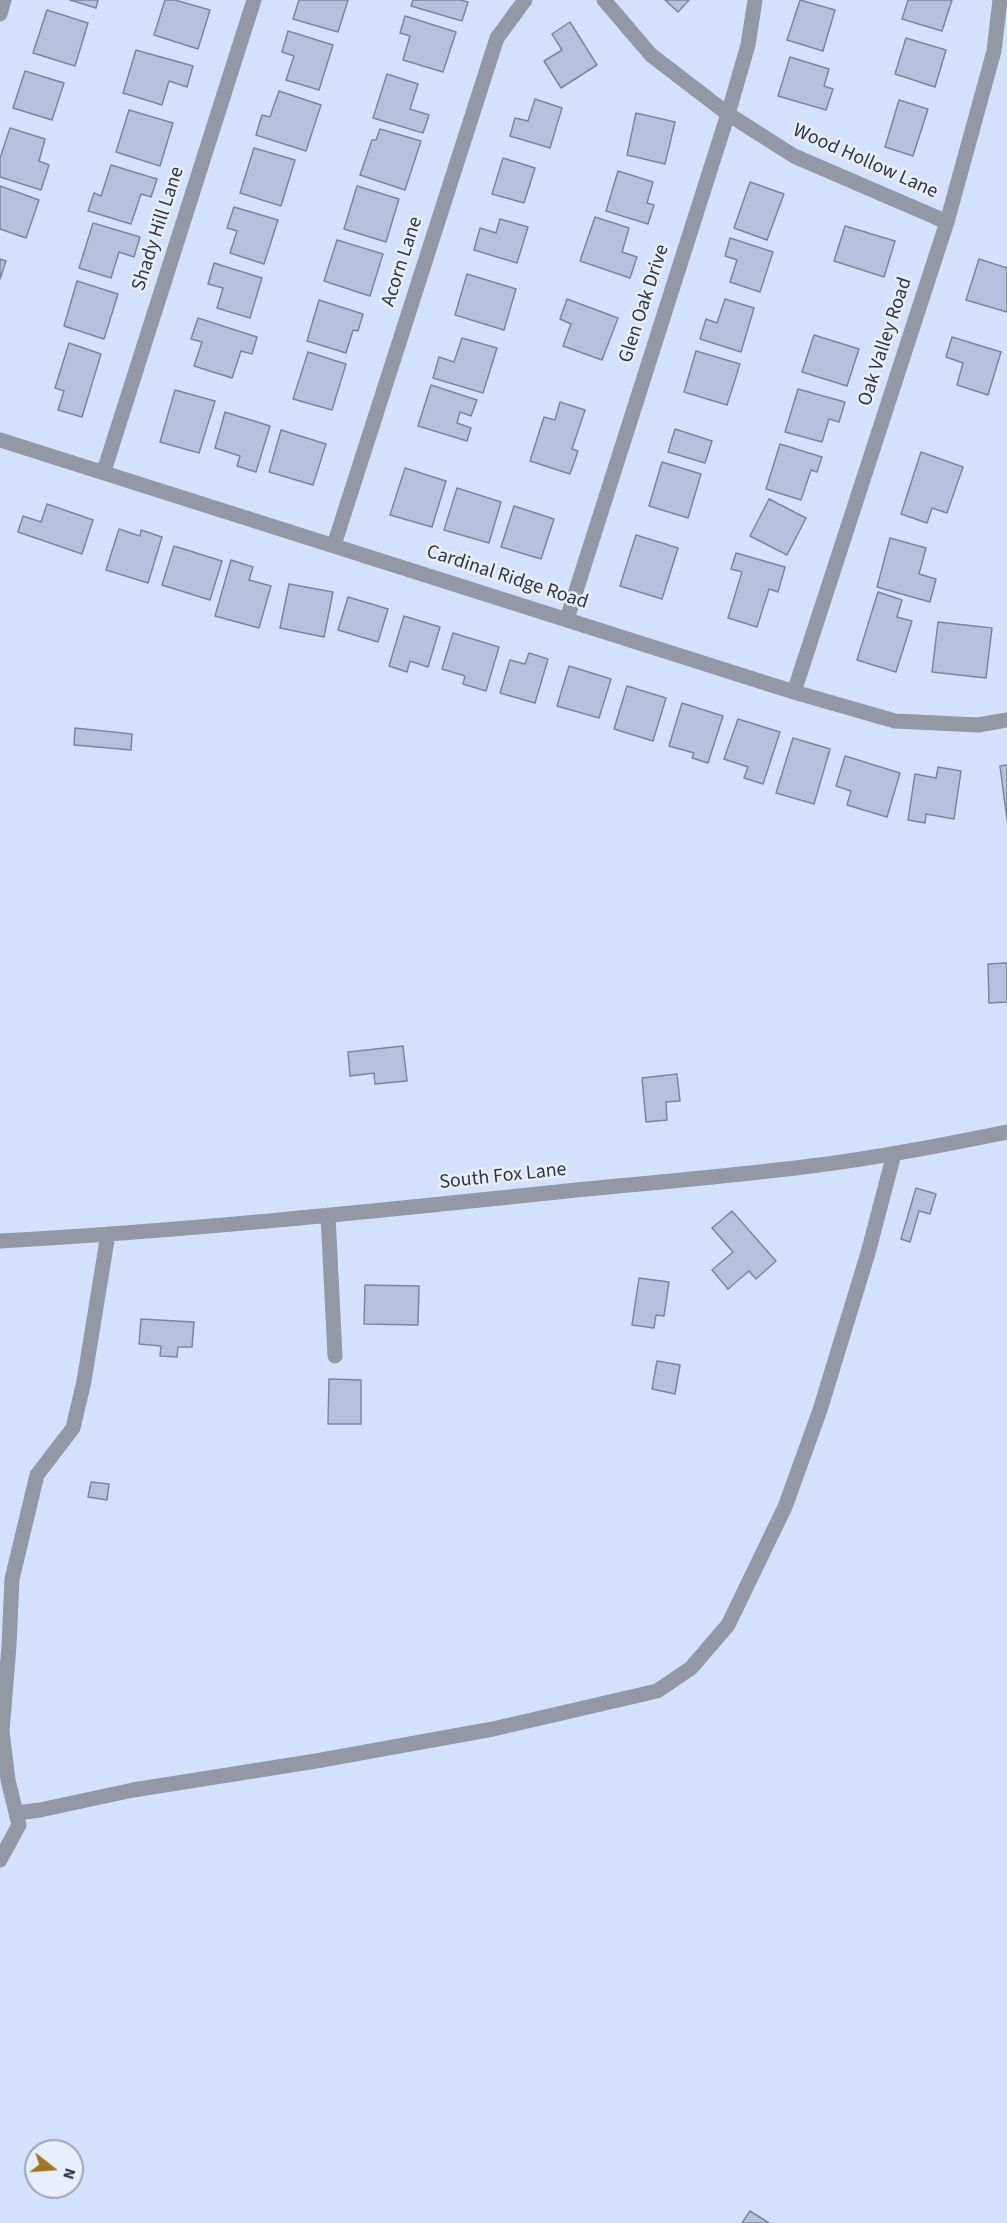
<!DOCTYPE html>
<style>
body{margin:0}
#map{position:relative;width:1007px;height:2223px;overflow:hidden;background:#d2e2fd;font-family:"Source Sans 3",sans-serif}
canvas{display:block}
.north{position:absolute;left:24px;top:2139px;width:60px;height:60px;box-sizing:border-box;background:#e8eefa;border:2px solid #9ea4b0;border-radius:50%;rotate:107deg;font-size:16px;font-weight:700;line-height:24px;text-align:center;color:#303641}
.north::after{content:'';display:block;margin:auto;width:21px;height:27px;background:#a17526;clip-path:polygon(50% 0,100% 100%,50% 72%,0 100%)}
</style>
<div id="map">
<canvas width="1007" height="2223"></canvas>
<div class="north">N</div>
</div>
<script>
const ctx = document.querySelector('canvas').getContext('2d');
ctx.lineJoin = 'round';
function fillPath(path, color) {
  ctx.fillStyle = color;
  ctx.fill(path, 'evenodd');
}
function stroke(path, color, width, dash) {
  ctx.strokeStyle = color;
  ctx.lineWidth = width;
  ctx.lineCap = dash ? 'butt' : 'round';
  ctx.setLineDash(dash || []);
  ctx.stroke(path);
}
function label(font, color, halo, rows, align = 'center') {
  ctx.font = font + ' "Source Sans 3",sans-serif';
  ctx.lineWidth = 5;
  ctx.setLineDash([]);
  ctx.textBaseline = 'middle';
  ctx.strokeStyle = halo;
  ctx.fillStyle = color;
  for (const [text, x, y, turn = 0] of rows) {
    ctx.save();
    ctx.translate(x, y);
    ctx.rotate((+turn || 0) * Math.PI / 180);
    ctx.textAlign = isNaN(turn) ? turn : align;
    if (halo) ctx.strokeText(text, 0, 0);
    ctx.fillText(text, 0, 0);
    ctx.restore();
  }
}
const building = new Path2D(`
 M70 0H98L96 8Z
 M165 0H175L210 10 198 49 154 35Z
 M299 0H348L338 32 293 19Z
 M413 0H460L468 2 462 21 411 6Z
 M665 0H689L678 12Z
 M800 0 835 10 823 51 787 40Z
 M908 0H952L942 31 902 19Z
 M47 10 88 23 75 66 33 53Z
 M405 16 456 32 443 72 403 60 410 36 400 33Z
 M570 22 597 65 561 88 544 61 562 50 552 34Z
 M288 31 333 45 319 90 286 80 294 56 282 52Z
 M906 38 946 50 935 87 895 74Z
 M136 50 193 66 187 87 169 81 162 105 123 93Z
 M790 57 829 69 824 86 833 89 826 110 778 96Z
 M25 71 64 83 52 120 13 108Z
 M387 74 418 84 410 109 429 115 423 133 373 118Z
 M279 91 321 105 306 151 256 135 262 115 270 117Z
 M535 99 562 108 550 148 510 136 515 118 528 121Z
 M899 100 928 109 913 156 885 147Z
 M129 110 173 123 160 166 116 152Z
 M636 113 675 122 665 164 627 155Z
 M10 128 45 139 39 161 49 165 41 190 0 177V158Z
 M380 129 421 141 405 190 360 175 372 140H376Z
 M254 148 295 160 281 206 240 193Z
 M503 158 535 168 524 203 492 194Z
 M111 165 157 179 151 197 141 194 131 224 88 211 94 193 101 196Z
 M618 171 653 182 647 203 654 205 648 224 606 211Z
 M750 182 784 194 767 240 734 228Z
 M0 186 39 200 26 238 0 229Z
 M357 186 399 199 386 242 344 229Z
 M234 207 278 220 264 264 230 253 237 231 227 228Z
 M595 217 629 228 622 252 637 257 630 278 580 261Z
 M500 219 528 227 517 263 474 250 480 228 496 233Z
 M93 223 140 237 134 257 119 252 111 278 79 268Z
 M845 226 895 241 884 277 834 261Z
 M730 238 773 252 760 292 730 282 737 260 725 256Z
 M337 240 383 254 370 296 324 281Z
 M0 259 6 261 0 279Z
 M979 259 1007 268V312L966 300Z
 M214 263 262 278 250 318 217 308 223 288 208 284Z
 M467 274 516 289 504 330 455 315Z
 M77 281 118 294 104 339 64 326Z
 M567 299 618 318 602 360 563 346 571 324 560 319Z
 M725 299 754 308 741 352 700 339 706 319 717 323Z
 M319 300 363 314 358 331 353 330 346 353 307 341Z
 M198 318 257 337 252 354 241 351 232 378 194 366 202 342 191 339Z
 M814 335 859 349 847 386 802 372Z
 M952 337 1001 352 988 395 957 385 963 363 946 357Z
 M462 338 497 348 483 393 433 378 439 357 454 362Z
 M69 343 101 354 82 417 58 410 64 391 55 388Z
 M696 351 740 364 727 405 684 392Z
 M308 352 346 364 332 410 293 399Z
 M431 385 477 400 471 416 460 412 457 423 471 428 467 441 418 426Z
 M798 389 845 402 839 422 829 419 822 442 785 432Z
 M175 390 215 401 199 453 160 442Z
 M560 402 585 410 572 449 578 451 570 474 530 461 544 417 555 420Z
 M225 412 270 426 256 472 237 466 240 456 215 448Z
 M675 429 712 441 705 463 668 452Z
 M281 430 326 444 313 485 269 472Z
 M780 444 822 457 817 472 811 470 801 500 766 489Z
 M921 452 963 467 947 513 932 508 927 523 901 514Z
 M662 462 701 474 688 518 649 506Z
 M405 468 446 481 432 527 390 515Z
 M457 488 501 502 489 543 444 530Z
 M769 499 806 518 787 555 750 536Z
 M47 504 93 520 82 554 18 532 23 516 41 522Z
 M514 506 554 519 541 559 501 547Z
 M119 529 140 536 141 530 162 537 148 583 106 570Z
 M636 535 678 548 662 599 620 586Z
 M890 538 926 548 919 574 936 579 930 602 877 587Z
 M174 546 222 561 210 600 162 585Z
 M736 553 785 567 778 592 769 589 757 627 728 618 742 572 731 569Z
 M231 560 253 567 249 580 271 586 259 628 215 616Z
 M289 584 333 592 324 637 280 628Z
 M878 592 902 600 897 617 912 621 896 672 857 660Z
 M348 597 388 609 378 642 338 630Z
 M404 616 440 627 428 667 410 661 407 672 389 666Z
 M938 622 992 628 986 678 932 672Z
 M453 633 499 647 486 691 463 684 465 676 442 669Z
 M529 653 548 659 535 703 500 693 510 660 525 664Z
 M569 666 611 679 599 718 557 706Z
 M627 686 666 698 653 741 614 729Z
 M682 703 723 716 708 763 692 758 694 753 669 746Z
 M738 719 780 732 763 784 744 778 748 767 724 759Z
 M75 728 132 734 131 750 74 745Z
 M793 738 830 749 814 804 776 793Z
 M845 756 900 773 887 817 847 805 851 791 836 786Z
 M1007 765V820L1000 766Z
 M938 767 961 771 954 819 926 814 925 823 908 820 915 774 936 778Z
 M1007 963V1002L989 1003 988 964Z
 M403 1046 407 1081 375 1084 374 1073 350 1076 348 1052Z
 M677 1074 680 1101 666 1102 667 1120 646 1122 642 1078Z
 M916 1188 936 1194 930 1214 919 1211 910 1242 901 1239Z
 M732 1211 776 1261 756 1279 749 1271 728 1289 712 1270 733 1252 712 1228Z
 M639 1278 669 1282 664 1316 656 1315 654 1328 632 1325Z
 M365 1285 419 1286 418 1325 364 1324Z
 M141 1319 194 1322 192 1347H178L177 1357 160 1356 161 1346 139 1344Z
 M657 1361 680 1365 675 1394 652 1389Z
 M329 1379 361 1380V1424H328Z
 M91 1482 109 1484 107 1500 88 1497Z
 M750 2211 769 2223H742Z`);
const minor = new Path2D(`
 M604 0 651 55 728 114 794 156 947 222
 M0 14 4 0
 M0 440 794 692 895 721 978 725 1007 720
 M104 471 254 0
 M334 545 497 38 525 0
 M567 619 728 114 748 45 755 0
 M794 692 947 222 994 51 1000 0
 M328 1215 335 1356
 M0 1241C183 1231 366 1212 548 1193 636 1184 724 1177 811 1166 877 1158 942 1145 1007 1132
 M16 1813 40 1810 133 1790 316 1761 493 1729 657 1691 691 1668 728 1625 785 1507 820 1410 868 1253 894 1154
 M0 1860 19 1825 8 1780 2 1731 9 1646 12 1579 37 1475 73 1428 84 1381 108 1234`);
const streetNames = [
 ["Wood Hollow Lane",865,162,24],
 ["Shady Hill Lane",159,229,-72],
 ["Acorn Lane",403,262,-72],
 ["Glen Oak Drive",645,304,-72],
 ["Oak Valley Road",886,342,-72],
 ["Cardinal Ridge Road",507,578,18],
 ["South Fox Lane",503,1177,-6]
];
fillPath(building, '#b2c1dc');
stroke(building, '#7987a1', 1.5);
stroke(minor, '#9298a4', 15);
label('20px', '#303641', '#e8eefa', streetNames);
</script>
